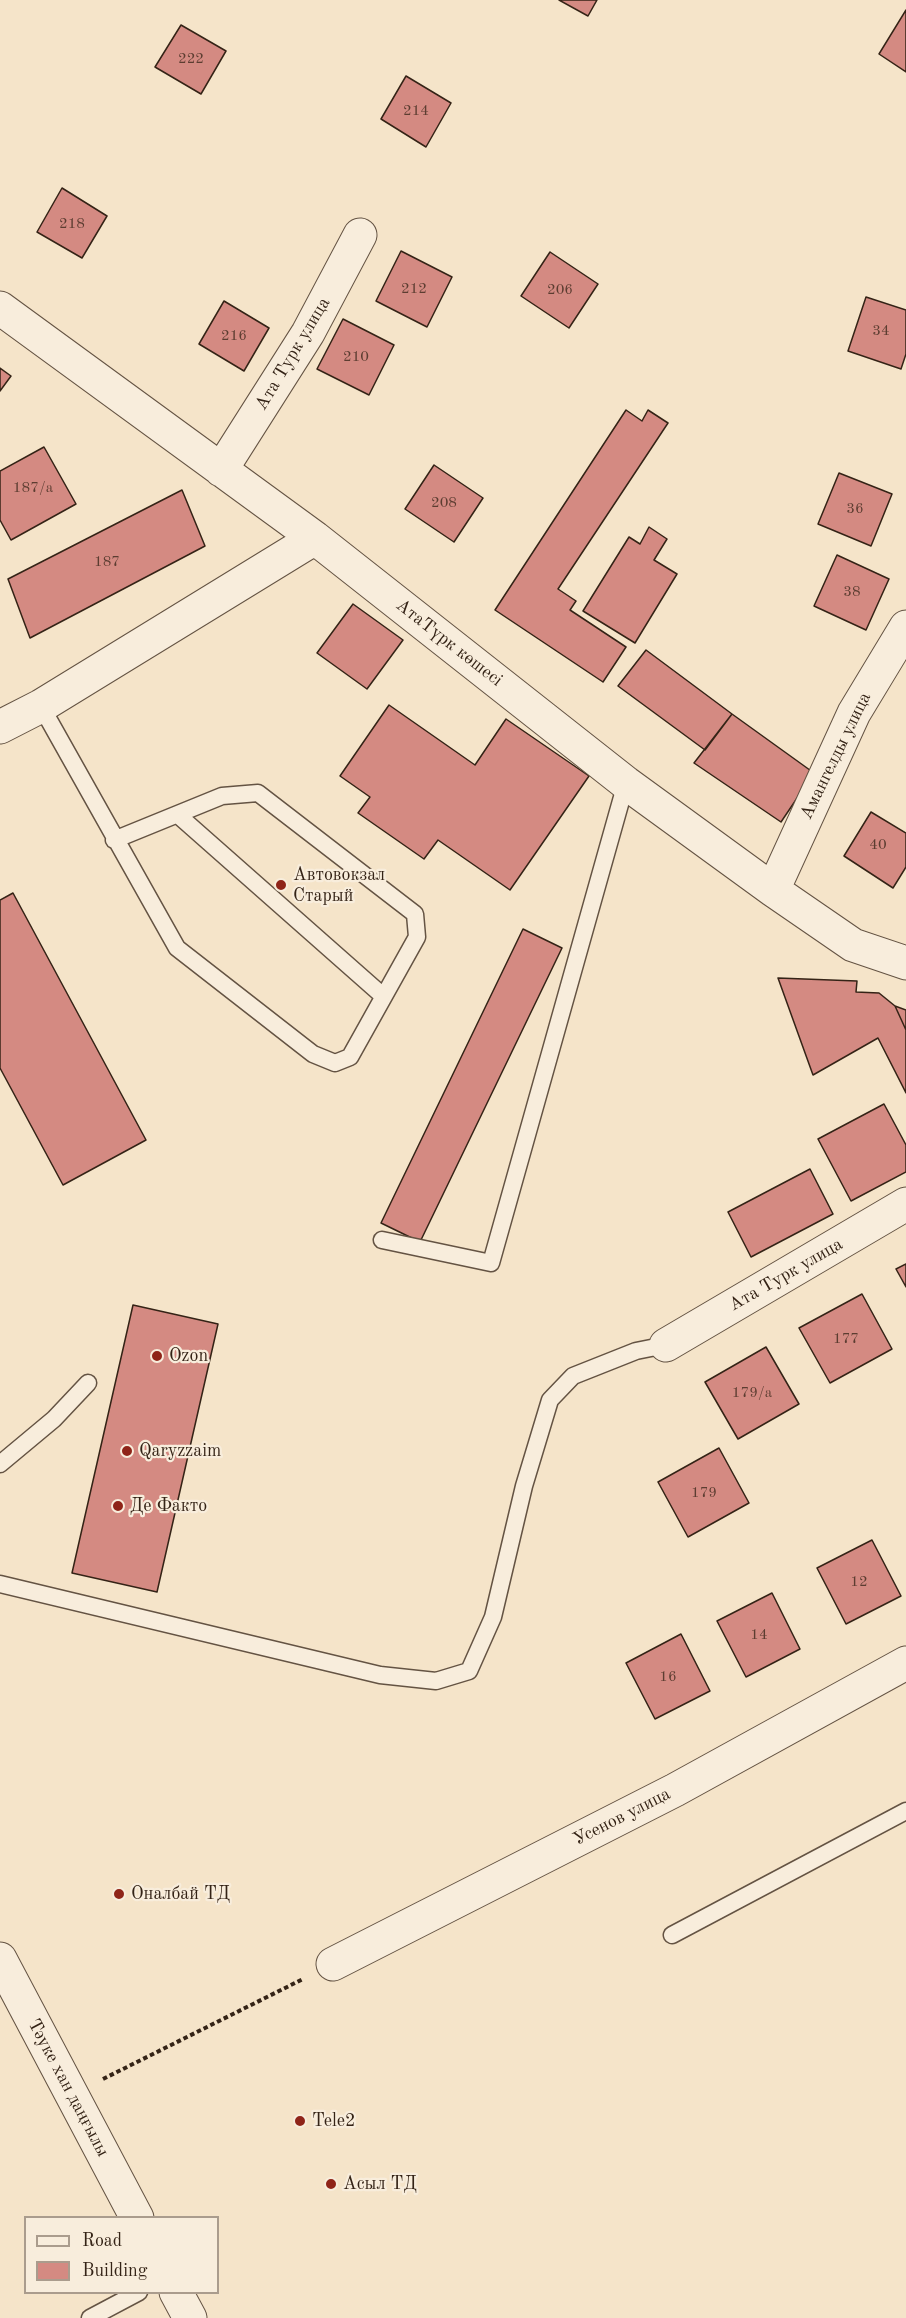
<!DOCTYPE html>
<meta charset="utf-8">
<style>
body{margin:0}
#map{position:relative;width:906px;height:2318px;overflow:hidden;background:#f5e4c9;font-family:"Old Standard TT",serif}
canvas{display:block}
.legend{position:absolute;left:24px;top:2216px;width:195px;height:78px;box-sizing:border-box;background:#f8eddc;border:2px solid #aa9c8d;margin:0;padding:8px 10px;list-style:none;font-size:18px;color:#342316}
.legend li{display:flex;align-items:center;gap:12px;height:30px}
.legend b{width:30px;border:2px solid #aa9c8d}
</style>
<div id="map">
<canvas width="906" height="2318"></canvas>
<ul class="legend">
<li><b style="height:8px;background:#f8eddc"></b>Road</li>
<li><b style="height:16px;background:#d48a82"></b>Building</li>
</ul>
</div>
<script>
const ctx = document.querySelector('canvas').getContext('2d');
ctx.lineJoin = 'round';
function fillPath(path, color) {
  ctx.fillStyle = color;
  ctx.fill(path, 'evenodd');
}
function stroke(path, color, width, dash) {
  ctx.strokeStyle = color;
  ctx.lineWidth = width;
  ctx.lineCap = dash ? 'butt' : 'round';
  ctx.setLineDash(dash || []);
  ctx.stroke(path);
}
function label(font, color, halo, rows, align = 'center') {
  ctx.font = font + ' "Old Standard TT",serif';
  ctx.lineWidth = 4.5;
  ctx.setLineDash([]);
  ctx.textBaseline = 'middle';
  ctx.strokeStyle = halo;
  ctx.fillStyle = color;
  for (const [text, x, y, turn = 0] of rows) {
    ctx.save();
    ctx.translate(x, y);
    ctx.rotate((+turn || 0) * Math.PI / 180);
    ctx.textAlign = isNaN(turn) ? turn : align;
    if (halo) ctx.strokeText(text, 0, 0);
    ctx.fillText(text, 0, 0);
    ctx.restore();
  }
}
const building = new Path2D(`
 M559 0H597L588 16Z
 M906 10V72L879 54Z
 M181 25 226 51 201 94 155 67Z
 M406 76 451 103 426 147 381 119Z
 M62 188 107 216 82 258 37 232Z
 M401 251 452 277 427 327 376 301Z
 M550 252 598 284 569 328 521 296Z
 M866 297 906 310V354L901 369 848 351Z
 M224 301 269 328 244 371 199 344Z
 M343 319 394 345 369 395 317 369Z
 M0 368 11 376 0 391Z
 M626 410 642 421 648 410 668 423 558 589 576 601 570 610 626 647 603 682 495 610Z
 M44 447 76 504 11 540 0 520V471Z
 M434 465 483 498 454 542 405 509Z
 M839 473 892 494 871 546 818 524Z
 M182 490 205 546 30 638 8 579Z
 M649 527 667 539 654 560 677 574 635 643 583 611 629 537 640 544Z
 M837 555 889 579 866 630 814 606Z
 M353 604 403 640 367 689 317 653Z
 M646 650 732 714 705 750 618 686Z
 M389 705 475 765 506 719 589 776 510 890 438 840 424 859 358 813 370 797 340 776Z
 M732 714 814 773 781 822 694 763Z
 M871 812 906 833V867L893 888 844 856Z
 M13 893 146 1140 63 1185 0 1068V900Z
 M523 929 562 948 420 1242 381 1223Z
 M778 978 857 981 856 992 879 993 895 1006 906 1030V1093L878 1038 813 1075Z
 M895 1006 906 1010V1030Z
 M884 1104 906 1145V1172L851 1201 818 1139Z
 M810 1169 833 1214 751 1257 728 1212Z
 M906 1264V1287L896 1269Z
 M862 1294 892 1349 830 1383 799 1328Z
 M133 1305 218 1324 157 1592 72 1573Z
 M766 1347 799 1404 738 1439 705 1382Z
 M719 1448 749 1503 688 1537 658 1482Z
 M872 1540 901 1596 846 1624 817 1568Z
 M772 1593 800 1649 746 1677 717 1621Z
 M681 1634 710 1691 655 1719 626 1663Z`);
const path = new Path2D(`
 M103 2079 303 1979`);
const service = new Path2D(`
 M41 706 177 948 313 1054 335 1063 350 1057 417 937 415 914 258 793 222 796 114 840
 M178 815 383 996
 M382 1240 491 1263 626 783
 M0 1464 54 1419 88 1383
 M0 1584 380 1675 436 1681 469 1671 493 1617 524 1486 550 1400 573 1376 636 1351 666 1345
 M672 1935 906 1811
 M90 2318 139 2292`);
const minor = new Path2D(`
 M0 308 315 538 626 783 773 890 853 945 906 963
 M221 470 308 333 360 235
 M0 727 41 706 315 538
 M773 890 854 713 906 627
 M666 1345 906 1204
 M333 1964 675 1790 906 1663`);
const tertiary = new Path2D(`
 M0 1959 137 2218
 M176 2292 190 2318`);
const markers = [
 [281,885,6,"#8f2418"],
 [157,1356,6,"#8f2418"],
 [127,1451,6,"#8f2418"],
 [118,1506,6,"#8f2418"],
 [119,1894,6,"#8f2418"],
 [300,2121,6,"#8f2418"],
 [331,2184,6,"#8f2418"]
];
const numberNames = [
 ["222",191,59],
 ["214",416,111],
 ["218",72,224],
 ["212",414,289],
 ["206",560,290],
 ["34",881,331],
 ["216",234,336],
 ["210",356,357],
 ["187/а",33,488],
 ["208",444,503],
 ["36",855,509],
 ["187",107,562],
 ["38",852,592],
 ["40",878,845],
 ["177",846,1339],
 ["179/а",752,1393],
 ["179",704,1493],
 ["12",859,1582],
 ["14",759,1635],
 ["16",668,1677]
];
const streetNames = [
 ["Ата Турк улица",293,354,-59],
 ["АтаТүрк көшесі",449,643,38],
 ["Амангелды улица",836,756,-64],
 ["Ата Турк улица",786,1275,-30],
 ["Усенов улица",622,1817,-27],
 ["Тәуке хан даңғылы",68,2088,62]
];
const poiNames = [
 ["Автовокзал",293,875],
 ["Старый",293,896],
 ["Ozon",169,1356],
 ["Qaryzzaim",139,1451],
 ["Де Факто",130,1506],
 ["Оналбай ТД",131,1894],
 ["Tele2",312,2121],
 ["Асыл ТД",343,2184]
];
fillPath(building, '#d48a82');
stroke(building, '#342316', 1.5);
stroke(service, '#645343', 19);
stroke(minor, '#645343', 35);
stroke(tertiary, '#645343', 35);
stroke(path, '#342316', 4, [4.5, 3]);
stroke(service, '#f8eddc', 16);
stroke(minor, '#f8eddc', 33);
stroke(tertiary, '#f8eddc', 33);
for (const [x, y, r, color] of markers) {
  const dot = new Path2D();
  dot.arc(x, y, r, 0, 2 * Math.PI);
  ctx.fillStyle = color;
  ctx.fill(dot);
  stroke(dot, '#f8eddc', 2);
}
label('15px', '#5c3d31', null, numberNames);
label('18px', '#342316', '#f8eddc', streetNames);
label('18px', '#342316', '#f8eddc', poiNames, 'left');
</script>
